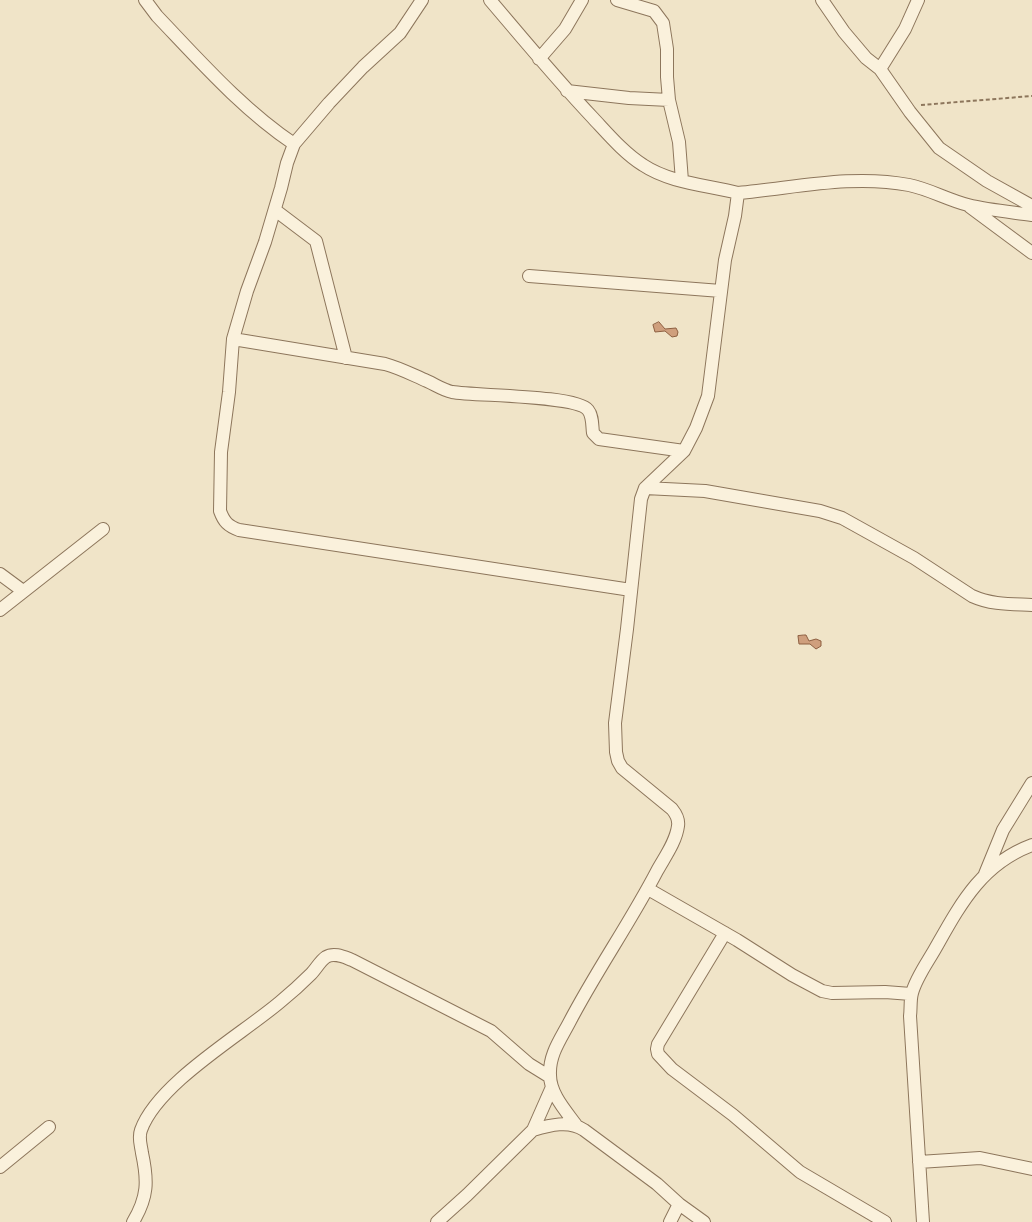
<!DOCTYPE html>
<style>
body{margin:0}
canvas{display:block;background:#f0e4c8}
</style>
<canvas width="1032" height="1222"></canvas>
<script>
const ctx = document.querySelector('canvas').getContext('2d');
ctx.lineJoin = 'round';
function fillPath(path, color) {
  ctx.fillStyle = color;
  ctx.fill(path, 'evenodd');
}
function stroke(path, color, width, dash) {
  ctx.strokeStyle = color;
  ctx.lineWidth = width;
  ctx.lineCap = dash ? 'butt' : 'round';
  ctx.setLineDash(dash || []);
  ctx.stroke(path);
}
const building = new Path2D(`
 M659 322 665 329 676 328 678 332 677 336 672 337 665 331 655 332 653 325Z
 M804 635H806L809 641 816 639 821 641V646L816 649 810 644H799L798 636Z`);
const path = new Path2D(`
 M921 105 1032 96`);
const street = new Path2D(`
 M145 0 157 16C200 61 242 109 294 144
 M422 0 400 33 363 67 329 103 294 144 287 163 281 188 265 242 247 291 233 339 229 392 221 452 220 511C224 522 228 526 239 530L631 590
 M490 0C524 40 557 80 593 118 608 134 624 153 643 165 670 183 707 185 738 193L735 216 725 260 708 396 696 428 684 451 645 488 641 499 627 629 615 723 616 752 618 761 622 768 672 809C676 814 679 820 678 826 676 842 664 858 657 871 630 923 596 971 569 1023 560 1040 549 1055 550 1075 550 1094 566 1111 576 1125
 M617 0 654 11 663 23 667 49V77L669 100 679 142 682 181
 M822 0 844 32 866 58 880 69 910 112 939 148 987 181 1032 206
 M539 59 565 29 582 0
 M880 69 905 29 918 0
 M567 91 629 98 669 100
 M738 193C795 188 852 174 909 185 929 189 948 200 968 205 988 210 1011 212 1032 215
 M970 207 1032 253
 M275 210 316 241 346 358
 M529 276 721 291
 M233 339 385 364C400 368 413 375 427 381 436 385 443 390 452 392 475 396 576 395 588 410 593 416 592 426 593 433L599 439 684 451
 M645 488 705 491 820 511 842 518 914 558 972 596C992 605 1011 604 1032 605
 M0 574 23 591
 M0 610 103 529
 M985 874 1003 830 1032 783
 M648 889 737 940 792 975 822 991 832 993 885 992 911 994
 M725 933 658 1044 657 1049 658 1054 672 1069 733 1115 800 1172 885 1222
 M533 1130 552 1087
 M919 1162 980 1158 1032 1169
 M0 1167 49 1127
 M133 1222C148 1197 148 1181 142 1153 141 1145 138 1138 141 1130 158 1083 241 1035 280 1002 291 993 301 984 311 974 316 969 320 961 326 957 334 952 344 957 352 960L491 1031 529 1064 550 1077
 M437 1222 467 1195 533 1130C550 1125 569 1120 584 1130L657 1184 679 1204 704 1222
 M670 1222 679 1204
 M923 1222 910 1016C911 1009 910 1000 912 993 916 978 927 963 935 949 960 905 981 864 1032 845`);
fillPath(building, '#cf9f7d');
stroke(building, '#8d5f41', 1);
stroke(street, '#8d765c', 14);
stroke(path, '#8d765c', 2, [4, 2.5]);
stroke(street, '#faf1dc', 12);
</script>
